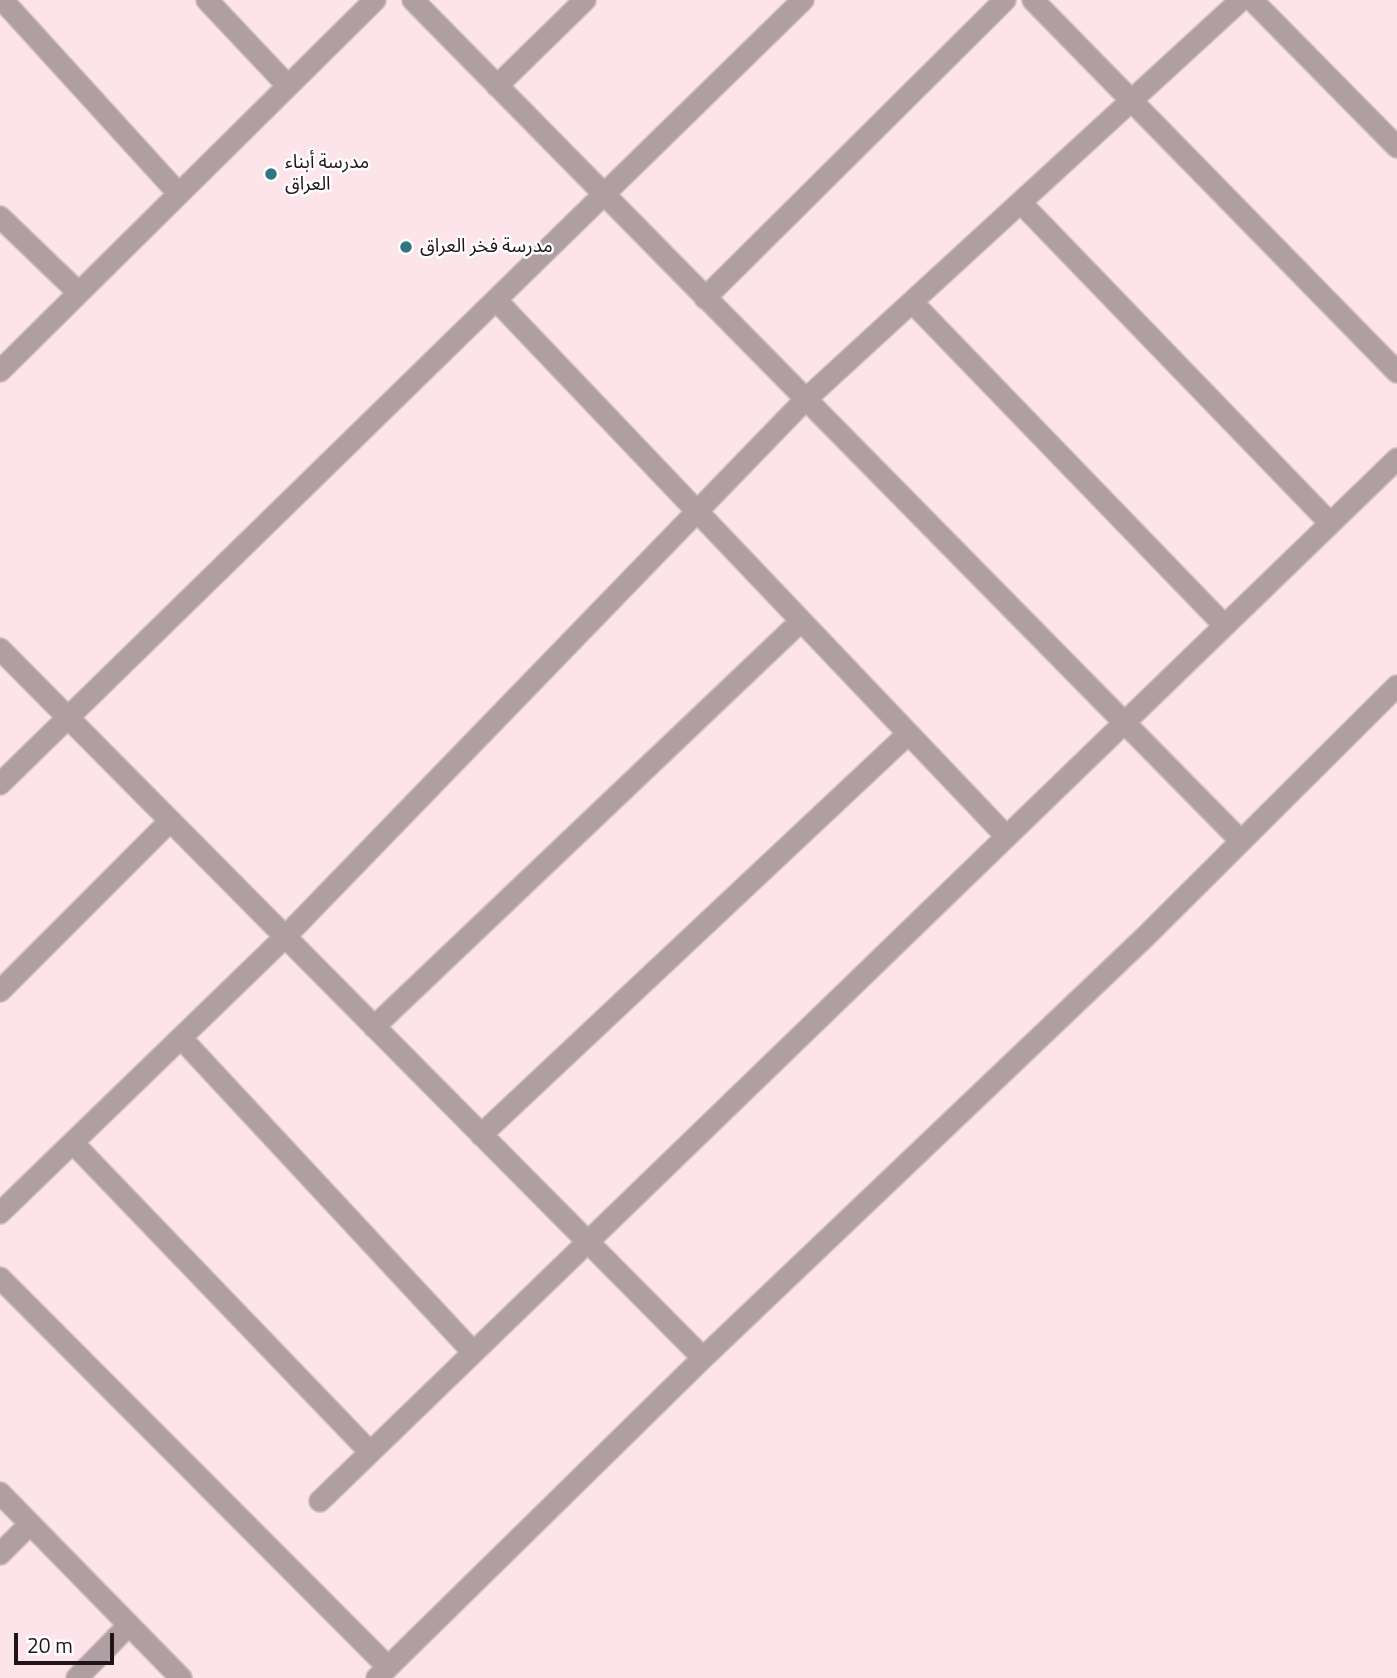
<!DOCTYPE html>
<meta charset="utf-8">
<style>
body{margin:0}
#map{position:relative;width:1397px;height:1678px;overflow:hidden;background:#fce4ea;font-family:"Titillium Web",sans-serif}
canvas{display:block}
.scale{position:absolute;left:14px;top:1633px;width:100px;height:32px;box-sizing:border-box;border:4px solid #211418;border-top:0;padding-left:9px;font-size:21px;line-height:24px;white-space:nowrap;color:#211418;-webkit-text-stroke:5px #fff;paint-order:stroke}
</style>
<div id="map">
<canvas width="1397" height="1678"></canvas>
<div class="scale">20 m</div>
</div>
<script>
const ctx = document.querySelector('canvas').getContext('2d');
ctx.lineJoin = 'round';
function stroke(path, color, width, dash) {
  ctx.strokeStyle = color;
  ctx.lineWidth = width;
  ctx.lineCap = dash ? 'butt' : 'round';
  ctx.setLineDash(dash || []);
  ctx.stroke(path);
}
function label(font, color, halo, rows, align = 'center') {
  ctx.font = font + ' "Titillium Web","Noto Sans Arabic",sans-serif';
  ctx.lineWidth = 5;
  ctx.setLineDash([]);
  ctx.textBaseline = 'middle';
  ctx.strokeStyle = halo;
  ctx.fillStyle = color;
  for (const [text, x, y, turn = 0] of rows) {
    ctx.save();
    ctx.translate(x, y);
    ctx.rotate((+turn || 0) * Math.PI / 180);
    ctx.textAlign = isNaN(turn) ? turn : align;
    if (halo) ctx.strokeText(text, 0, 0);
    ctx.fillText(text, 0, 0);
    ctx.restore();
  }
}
const minor = new Path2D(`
 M207 0 288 86
 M413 0 1241 841
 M1033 0 1397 372
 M1252 0 1397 147
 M7 5 179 194
 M497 86 585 0
 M1021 203 1330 523
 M0 217 79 293
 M705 298 1005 0
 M496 300 1006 836
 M912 302 1224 625
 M0 371 375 0
 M0 649 703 1358
 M0 784 803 0
 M0 991 170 821
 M374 1027 801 621
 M181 1038 473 1352
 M481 1135 908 734
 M73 1143 370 1452
 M0 1213 285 937 805 400 1241 0
 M0 1278 388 1667
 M0 1493 181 1678
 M320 1501 1397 459
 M0 1554 30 1524
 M77 1678 129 1625
 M377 1678 703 1358 1145 937 1397 686`);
const markers = [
 [271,174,7,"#2f7582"],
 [406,247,7,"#2f7582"]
];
const poiNames = [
 ["مدرسة أبناء",285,163],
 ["العراق",285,185],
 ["مدرسة فخر العراق",420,247]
];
stroke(minor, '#d5bfc4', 24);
stroke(minor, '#af9ea2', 21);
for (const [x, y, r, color] of markers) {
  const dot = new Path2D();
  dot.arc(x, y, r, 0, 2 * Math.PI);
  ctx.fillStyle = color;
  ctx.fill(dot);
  stroke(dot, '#fff', 2.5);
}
label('19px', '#211418', '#fff', poiNames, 'left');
</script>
